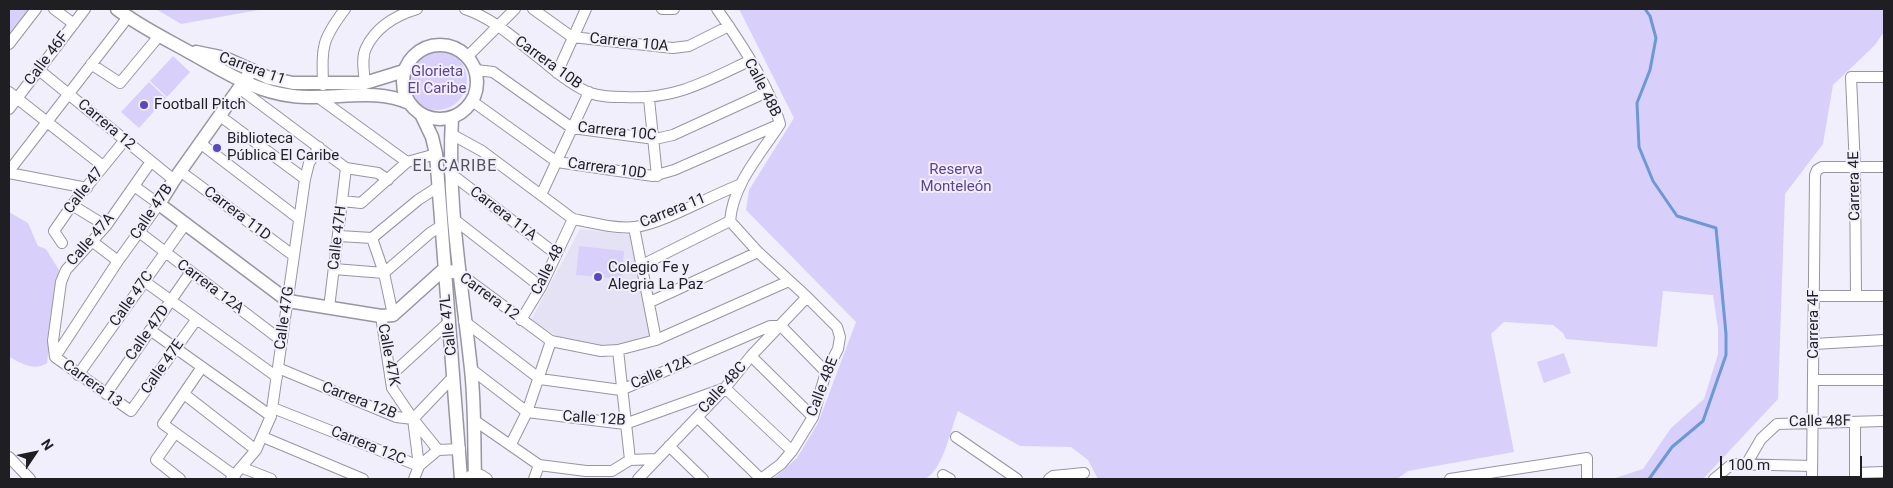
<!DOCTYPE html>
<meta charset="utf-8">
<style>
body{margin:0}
#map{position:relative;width:1893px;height:488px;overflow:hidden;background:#f1effc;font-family:Roboto,sans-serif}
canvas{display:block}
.frame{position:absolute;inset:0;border:10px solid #1f1e23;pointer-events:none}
.north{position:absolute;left:10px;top:428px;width:50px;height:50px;-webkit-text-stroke:4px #f1effc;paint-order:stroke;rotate:56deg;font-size:14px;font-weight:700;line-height:20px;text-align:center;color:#1f1e23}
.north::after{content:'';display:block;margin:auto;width:18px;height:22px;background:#1f1e23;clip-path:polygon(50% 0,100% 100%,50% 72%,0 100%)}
.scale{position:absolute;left:1720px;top:456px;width:142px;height:22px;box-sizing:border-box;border:2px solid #1f1e23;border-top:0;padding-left:6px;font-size:15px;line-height:18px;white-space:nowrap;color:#1f1e23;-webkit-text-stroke:4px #f1effc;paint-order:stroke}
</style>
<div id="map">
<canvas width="1893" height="488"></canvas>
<div class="frame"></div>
<div class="north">N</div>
<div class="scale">100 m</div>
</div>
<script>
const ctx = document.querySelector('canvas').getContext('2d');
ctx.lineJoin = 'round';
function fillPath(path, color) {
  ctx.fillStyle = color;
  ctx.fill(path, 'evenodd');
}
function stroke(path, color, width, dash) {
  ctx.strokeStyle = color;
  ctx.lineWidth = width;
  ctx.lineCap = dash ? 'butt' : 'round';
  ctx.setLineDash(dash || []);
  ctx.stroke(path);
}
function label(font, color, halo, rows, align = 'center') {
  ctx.font = font + ' Roboto,sans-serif';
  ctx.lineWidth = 4;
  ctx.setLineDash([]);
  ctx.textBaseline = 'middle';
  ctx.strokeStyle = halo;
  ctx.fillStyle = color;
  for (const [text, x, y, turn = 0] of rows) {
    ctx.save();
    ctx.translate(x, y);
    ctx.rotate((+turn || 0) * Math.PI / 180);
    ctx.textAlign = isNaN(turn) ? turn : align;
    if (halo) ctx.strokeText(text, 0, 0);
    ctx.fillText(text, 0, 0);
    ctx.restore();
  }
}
const built = new Path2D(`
 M580 229 632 235 655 338 609 349 560 338 531 320Z`);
const green = new Path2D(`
 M9 9H33L9 39Z
 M156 9H264L181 24Z
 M739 9H1884V32L1875 45 1833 85 1823 144 1785 194 1778 399 1703 479H1612L1643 469 1671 428 1704 399 1718 354V329L1713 295 1663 291 1657 347 1566 339 1563 333 1553 325 1504 322 1491 334 1514 452 1408 471 1397 479H1098L1088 460 1071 447 1020 446 958 411C950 430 944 469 925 479H773L797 458 818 423 856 322 746 210 749 190 794 118Z
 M407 80a30 30 0 1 1 60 0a30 30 0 1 1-60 0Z
 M173 56 190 72 167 97 150 81Z
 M149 82 166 98 139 128 121 112Z
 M9 212 28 223 38 246 46 249 59 270 47 363C33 372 22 363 9 357Z
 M579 246 624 251 622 279 576 275Z
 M1564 353 1571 373 1544 383 1537 362Z`);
const stream = new Path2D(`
 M1645 9 1650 16 1656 38 1650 70 1637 103 1639 147 1653 181 1677 216 1716 228 1726 334V355L1703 421 1672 447 1649 479`);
const minor = new Path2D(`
 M54 9 74 24
 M465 9C495 19 518 42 543 61 557 73 573 86 590 93 601 97 612 97 624 97 674 100 705 82 749 61
 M533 9 572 37 673 48 689 46 729 26
 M662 9H674
 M717 9C740 42 769 85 780 124 760 155 733 184 730 221
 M9 44 36 9
 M468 56 515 9
 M91 64 120 83 159 36
 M39 70 174 180
 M476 70 493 72 572 128 655 139 673 135 767 92
 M557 73 586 9
 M365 83C364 72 361 58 366 48 376 27 397 15 417 9
 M323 85C322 46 321 41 345 9
 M239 88 346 168 378 173 388 180
 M9 92 103 166
 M319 98 407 162
 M649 99 657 176
 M472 101 557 162 653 176 674 170 780 124
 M9 109 85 9
 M220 116 305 179
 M451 134 482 151 573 219C592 223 616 229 635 227 664 223 710 196 739 185
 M200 143 298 218
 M9 171 128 17
 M180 171 294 256
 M9 173 87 188
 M450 173 556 254
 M541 195 589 92
 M343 201 361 203 407 162 436 154
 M72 205 106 226
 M455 220 541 287
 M730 221 758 252 807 297 837 327 840 337 838 349 826 372 813 417 792 451 781 464 761 479
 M634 227 656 340
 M139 232 282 341
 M339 236 372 238
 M372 238 418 200 438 187
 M372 238 384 273 393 315
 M93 242 118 261
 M62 243 54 231 72 205 124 141
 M640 266 730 221
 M334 269 384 273
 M384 273 430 233 441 226
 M459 273 551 341 601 351 618 350 656 340 789 281
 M144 281 277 377
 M1856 295 1855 168 1851 77H1884
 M1814 296H1884
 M650 302 758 252
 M329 308 346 168
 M381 316 392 388 413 419 419 466 414 479
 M521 320 541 287 573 219
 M464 321 540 379 621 390 770 326H781L826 372
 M150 330 271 416
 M1814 344 1884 340
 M618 350 630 460
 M751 356 813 417
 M55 357 53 341 61 282 66 270 106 226 150 163
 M55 357 118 261 159 204 134 186
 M55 357 131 411 196 320
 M202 367 163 424 235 476
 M278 368 396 417 413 419
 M471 369 527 412 625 424 725 388 792 451
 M78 375 186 223
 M390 376 449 322
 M1813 380H1884
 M106 394 190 273
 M184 394 256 450
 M273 408 419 466 438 450 460 449
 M697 417 761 479
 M413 419 454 376
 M413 419 438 450
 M474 420 539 465 586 471H612L630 460 656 459
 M1855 422V479
 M175 433 156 460 180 479
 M263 437 363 479
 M956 437 1017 479
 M511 444 527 412 551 341
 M669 446 703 479
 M9 457 30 479
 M1747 463 1761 439 1777 424 1884 421
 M243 468 271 479
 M1855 473 1884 472
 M943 475 950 479
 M470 476 481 475 487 479
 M231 479 256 450 271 416 305 179 309 163 319 147
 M534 479 539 465
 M638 479 725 388 751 356 807 297
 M1049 479 1053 476 1084 473
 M1450 479 1587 458V479
 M1714 479 1732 464 1812 466
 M1812 479 1815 175 1817 170 1822 167H1884`);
const tertiary = new Path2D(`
 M117 9C139 26 164 38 189 52 222 70 254 92 293 96 332 101 373 87 409 103
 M403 82a37 37 0 1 1 74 0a37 37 0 1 1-74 0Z
 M196 52 225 58 269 78 293 83H365L404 71
 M252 70 174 180 159 204 288 301 381 316 393 315 443 270 459 273
 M421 114 432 137 436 154 461 479
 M452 118C447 202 462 285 471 369 475 405 474 442 475 479`);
const markers = [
 [144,105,5,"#5849c1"],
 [217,148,5,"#5849c1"],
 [598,277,5,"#5849c1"]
];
const streetNames = [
 ["Carrera 10A",629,43,6],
 ["Calle 46F",47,59,-53],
 ["Carrera 10B",548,63,36],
 ["Carrera 11",252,69,20],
 ["Calle 48B",762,88,63],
 ["Carrera 12",106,125,40],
 ["Carrera 10C",617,132,6],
 ["Carrera 10D",607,169,8],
 ["Carrera 4E",1855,186,-91],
 ["Calle 47",84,191,-52],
 ["Carrera 11",673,211,-22],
 ["Calle 47B",152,212,-56],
 ["Carrera 11D",237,214,37],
 ["Carrera 11A",503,214,37],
 ["Calle 47H",338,238,-83],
 ["Calle 47A",91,240,-49],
 ["Calle 48",548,270,-63],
 ["Carrera 12A",210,287,37],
 ["Carrera 12",489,297,36],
 ["Calle 47C",132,299,-55],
 ["Calle 47G",285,318,-82],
 ["Carrera 4F",1814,324,-90],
 ["Calle 47L",449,325,-96],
 ["Calle 47D",148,333,-55],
 ["Calle 47K",388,355,79],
 ["Calle 47E",163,367,-55],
 ["Calle 12A",661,373,-23],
 ["Carrera 13",92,384,36],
 ["Calle 48E",823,387,-69],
 ["Calle 48C",723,388,-48],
 ["Carrera 12B",359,401,21],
 ["Calle 12B",594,419,4],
 ["Calle 48F",1820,422,-1],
 ["Carrera 12C",368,446,22]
];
const parkNames = [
 ["Glorieta",437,72],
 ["El Caribe",437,89],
 ["Reserva",956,170],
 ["Monteleón",956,187]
];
const poiNames = [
 ["Football Pitch",154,105],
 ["Biblioteca",227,139],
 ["Pública El Caribe",227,156],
 ["Colegio Fe y",608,268],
 ["Alegria La Paz",608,285]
];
const neighbourhoodNames = [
 ["EL CARIBE",455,167]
];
fillPath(built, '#e5e2f6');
fillPath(green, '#d8d0fb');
stroke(stream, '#6c99d6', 3);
stroke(minor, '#9795a1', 12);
stroke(tertiary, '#9795a1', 15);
stroke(minor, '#fff', 10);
stroke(tertiary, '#fff', 12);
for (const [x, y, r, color] of markers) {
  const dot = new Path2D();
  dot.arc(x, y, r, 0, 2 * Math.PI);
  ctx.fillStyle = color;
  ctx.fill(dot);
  stroke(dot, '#f1effc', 2);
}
label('15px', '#1f1e23', '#f1effc', streetNames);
label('15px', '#5c4398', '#f1effc', parkNames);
label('15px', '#1f1e23', '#f1effc', poiNames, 'left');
ctx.letterSpacing = '1px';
label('16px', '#54525c', '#f1effc', neighbourhoodNames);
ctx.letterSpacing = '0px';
</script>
